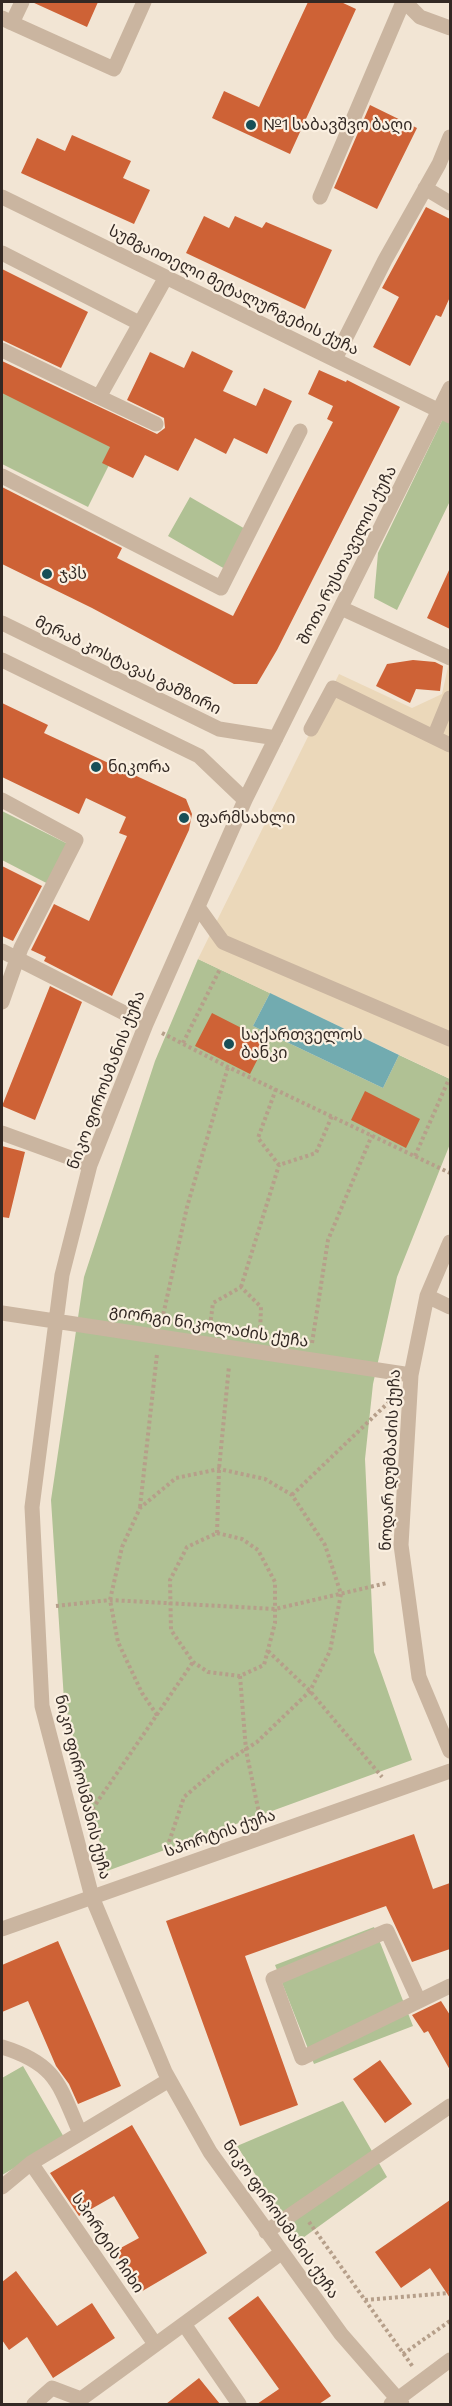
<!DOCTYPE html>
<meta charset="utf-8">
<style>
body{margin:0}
#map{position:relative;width:452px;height:2406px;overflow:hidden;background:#f2e5d4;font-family:Commissioner,sans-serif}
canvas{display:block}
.frame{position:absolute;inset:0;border:3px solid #332924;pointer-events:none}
</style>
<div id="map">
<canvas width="452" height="2406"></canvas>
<div class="frame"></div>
</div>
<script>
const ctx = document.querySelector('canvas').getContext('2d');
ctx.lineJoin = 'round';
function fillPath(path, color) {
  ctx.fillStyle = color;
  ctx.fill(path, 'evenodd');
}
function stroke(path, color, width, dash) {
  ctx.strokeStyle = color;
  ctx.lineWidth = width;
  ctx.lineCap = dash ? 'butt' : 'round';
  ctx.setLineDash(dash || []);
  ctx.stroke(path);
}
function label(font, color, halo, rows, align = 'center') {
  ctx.font = font + ' Commissioner,"Noto Sans Georgian",sans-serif';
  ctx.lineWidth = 4.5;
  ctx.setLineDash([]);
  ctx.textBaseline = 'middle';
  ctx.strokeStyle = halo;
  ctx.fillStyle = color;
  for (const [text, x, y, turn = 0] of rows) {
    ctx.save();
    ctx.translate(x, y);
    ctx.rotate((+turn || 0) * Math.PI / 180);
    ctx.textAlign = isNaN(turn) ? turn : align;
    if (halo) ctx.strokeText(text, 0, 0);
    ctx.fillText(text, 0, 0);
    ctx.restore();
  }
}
const green = new Path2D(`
 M2 384 120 443 88 507 2 464Z
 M450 404V501L397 610 374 598 378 553Z
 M190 497 247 530 225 569 168 536Z
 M2 811 78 849 58 889 2 860Z
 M198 959 270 993 253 1026 383 1088 399 1055 450 1079V1144L397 1277 373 1384 365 1459 374 1652 412 1760 107 1871 64 1700 51 1500 84 1277 155 1061Z
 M374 1927 413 2026 314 2064 275 1965Z
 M23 2066 65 2139 2 2175V2078Z
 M343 2101 387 2177 300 2240 268 2194 237 2146Z`);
const plaza = new Path2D(`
 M450 658V1079L198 959 339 674 412 708 442 694Z`);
const water = new Path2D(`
 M270 993 399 1055 383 1088 253 1026Z`);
const building = new Path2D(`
 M32 2H98L87 27Z
 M308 2H341L356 9 290 154 212 118 224 91 259 107Z
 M370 105 417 128 377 209 334 188Z
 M72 135 131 161 123 178 150 190 134 224 21 173 37 138 65 151Z
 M426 207 450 219V297L441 317 436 315 410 366 373 347 399 297 382 288Z
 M204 216 229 228 235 216 262 228 266 222 332 250 305 309 186 253Z
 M2 269 88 312 61 368 2 340Z
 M192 351 233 371 223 391 256 406 264 388 292 401 267 454 234 438 226 454 195 438 178 471 145 455 133 478 102 463 110 447 2 393V361L157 434 165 428 164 418 127 400 150 352 184 368Z
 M319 370 346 382 347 380 400 407 277 650 257 684H234L92 608 2 564V487L122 548 117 558 233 616 333 422 327 419 333 406 308 394Z
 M450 568V629L427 618Z
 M413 660 435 662 443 666 440 691 416 689 410 703 376 686 387 664Z
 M2 703 48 725 44 733 186 799 192 814 189 830 112 996 44 961 46 957 31 950 54 904 89 921 127 836 119 833 126 817 86 798 79 814 2 777Z
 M2 866 42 886 13 941 2 936Z
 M50 986 82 1002 35 1120 2 1106Z
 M212 1013 267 1041 250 1074 195 1046Z
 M365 1091 420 1119 406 1148 351 1120Z
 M2 1146 25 1152 9 1218 2 1217Z
 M414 1834 433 1889 450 1883V1949L412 1962 386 1906 245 1956 298 2105 240 2126 166 1921Z
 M58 1941 121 2086 78 2104 69 2084 56 2066 28 2001 2 2012V1965Z
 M441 2001 450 2015V2070L428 2031 424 2033 412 2015Z
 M380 2060 412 2104 385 2123 353 2079Z
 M132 2125 207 2253 139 2293 115 2251 139 2238 114 2196 79 2216 50 2173Z
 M450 2200V2298L430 2268 401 2288 375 2252Z
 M16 2271 57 2326 92 2303 115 2338 53 2378 27 2337 9 2350 2 2340V2282Z
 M258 2296 331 2396 319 2404H257L279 2389 228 2318Z
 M199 2378 220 2404H166Z`);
const path = new Path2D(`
 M162 1033 228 1067 450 1173
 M183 1043 220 969
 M276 1089 258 1138 279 1165 316 1153 332 1116
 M415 1156 449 1079
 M241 1287 279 1165
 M162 1320 187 1207 228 1067
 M210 1326 213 1303 241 1287 261 1307 260 1333
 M312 1343 328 1240 372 1135
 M292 1495 391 1400
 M140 1507 157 1354
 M217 1533 242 1539 258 1550 275 1582V1623L264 1665 240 1676 208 1672 193 1662 171 1630 170 1580 187 1547Z
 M217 1533 219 1469 229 1366
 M56 1606 110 1600 275 1609 387 1583
 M268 1651 310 1691 382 1777
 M240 1676 246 1750 260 1818
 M157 1715 142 1693 118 1642 110 1600 122 1547 140 1508 176 1478 219 1469 265 1479 292 1495 325 1545 341 1594 330 1651 310 1691 257 1742 224 1763 184 1797 166 1851
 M89 1814 193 1662
 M309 2222 413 2367
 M365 2300 450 2293
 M403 2354 450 2321`);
const minor = new Path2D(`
 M405 2 420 17 450 28
 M2 18 12 23 22 2
 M12 23 114 69 144 2
 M425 188 450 203
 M2 197 450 416
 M320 197 403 2
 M2 253 139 323
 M2 350 99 397
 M335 359 385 260 439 164 450 137
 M156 424 99 397 166 277
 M2 476 221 588 300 431
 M341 608 450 658
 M2 623 219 729 276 738
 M2 660 199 756 245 800
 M311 729 333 688 450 745
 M434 737 450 698
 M2 800 76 840 21 948 2 1002
 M198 907 223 942 450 1039
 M2 951 146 1024
 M2 1133 90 1165
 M450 1242 427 1296 411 1375 401 1545 419 1677 450 1751
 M427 1296 450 1307
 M2 1313 411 1375
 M2 1929 450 1771
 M419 2001 387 1931 273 1979 302 2058 450 1986
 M2 2047C57 2064 59 2085 80 2133
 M31 2163 155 2344
 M2 2187 31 2163 169 2080
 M266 2232 450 2106
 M184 2324 239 2404
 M34 2404 52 2388 81 2399 281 2253
 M391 2404 450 2360
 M402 2404 341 2334 210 2152 165 2072 92 1897 42 1706 32 1507 62 1275 90 1165 146 1024 245 800 450 388`);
const markers = [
 [251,125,6,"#174f57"],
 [47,574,6,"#174f57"],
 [96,767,6,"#174f57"],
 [184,818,6,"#174f57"],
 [229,1044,6,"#174f57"]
];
const poiNames = [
 ["№1 საბავშვო ბაღი",263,125],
 ["ჯპს",59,574],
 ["ნიკორა",108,767],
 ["ფარმსახლი",196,818],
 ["საქართველოს",241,1035],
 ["ბანკი",241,1053]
];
const streetNames = [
 ["სუმგაითელი მეტალურგების ქუჩა",234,290,26],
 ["შოთა რუსთაველის ქუჩა",347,555,-63],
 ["მერაბ კოსტავას გამზირი",128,665,26],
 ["ნიკო ფიროსმანის ქუჩა",106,1080,-69],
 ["გიორგი ნიკოლაძის ქუჩა",209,1326,9],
 ["ნოდარ დუმბაძის ქუჩა",390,1460,-87],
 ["ნიკო ფიროსმანის ქუჩა",83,1787,76],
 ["სპორტის ქუჩა",220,1833,-19],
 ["ნიკო ფიროსმანის ქუჩა",281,2219,55],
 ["სპორტის ჩიხი",108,2243,56]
];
fillPath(green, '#b0c194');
fillPath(plaza, '#ebd8ba');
fillPath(water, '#72abb0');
fillPath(building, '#ce6236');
stroke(path, '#b69f8a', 4, [3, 3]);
stroke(minor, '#cab5a0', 15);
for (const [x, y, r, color] of markers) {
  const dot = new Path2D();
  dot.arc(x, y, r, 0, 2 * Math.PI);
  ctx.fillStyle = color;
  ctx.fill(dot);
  stroke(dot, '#faefe0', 2);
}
label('16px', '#332924', '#faefe0', poiNames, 'left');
label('16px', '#332924', '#faefe0', streetNames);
</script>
